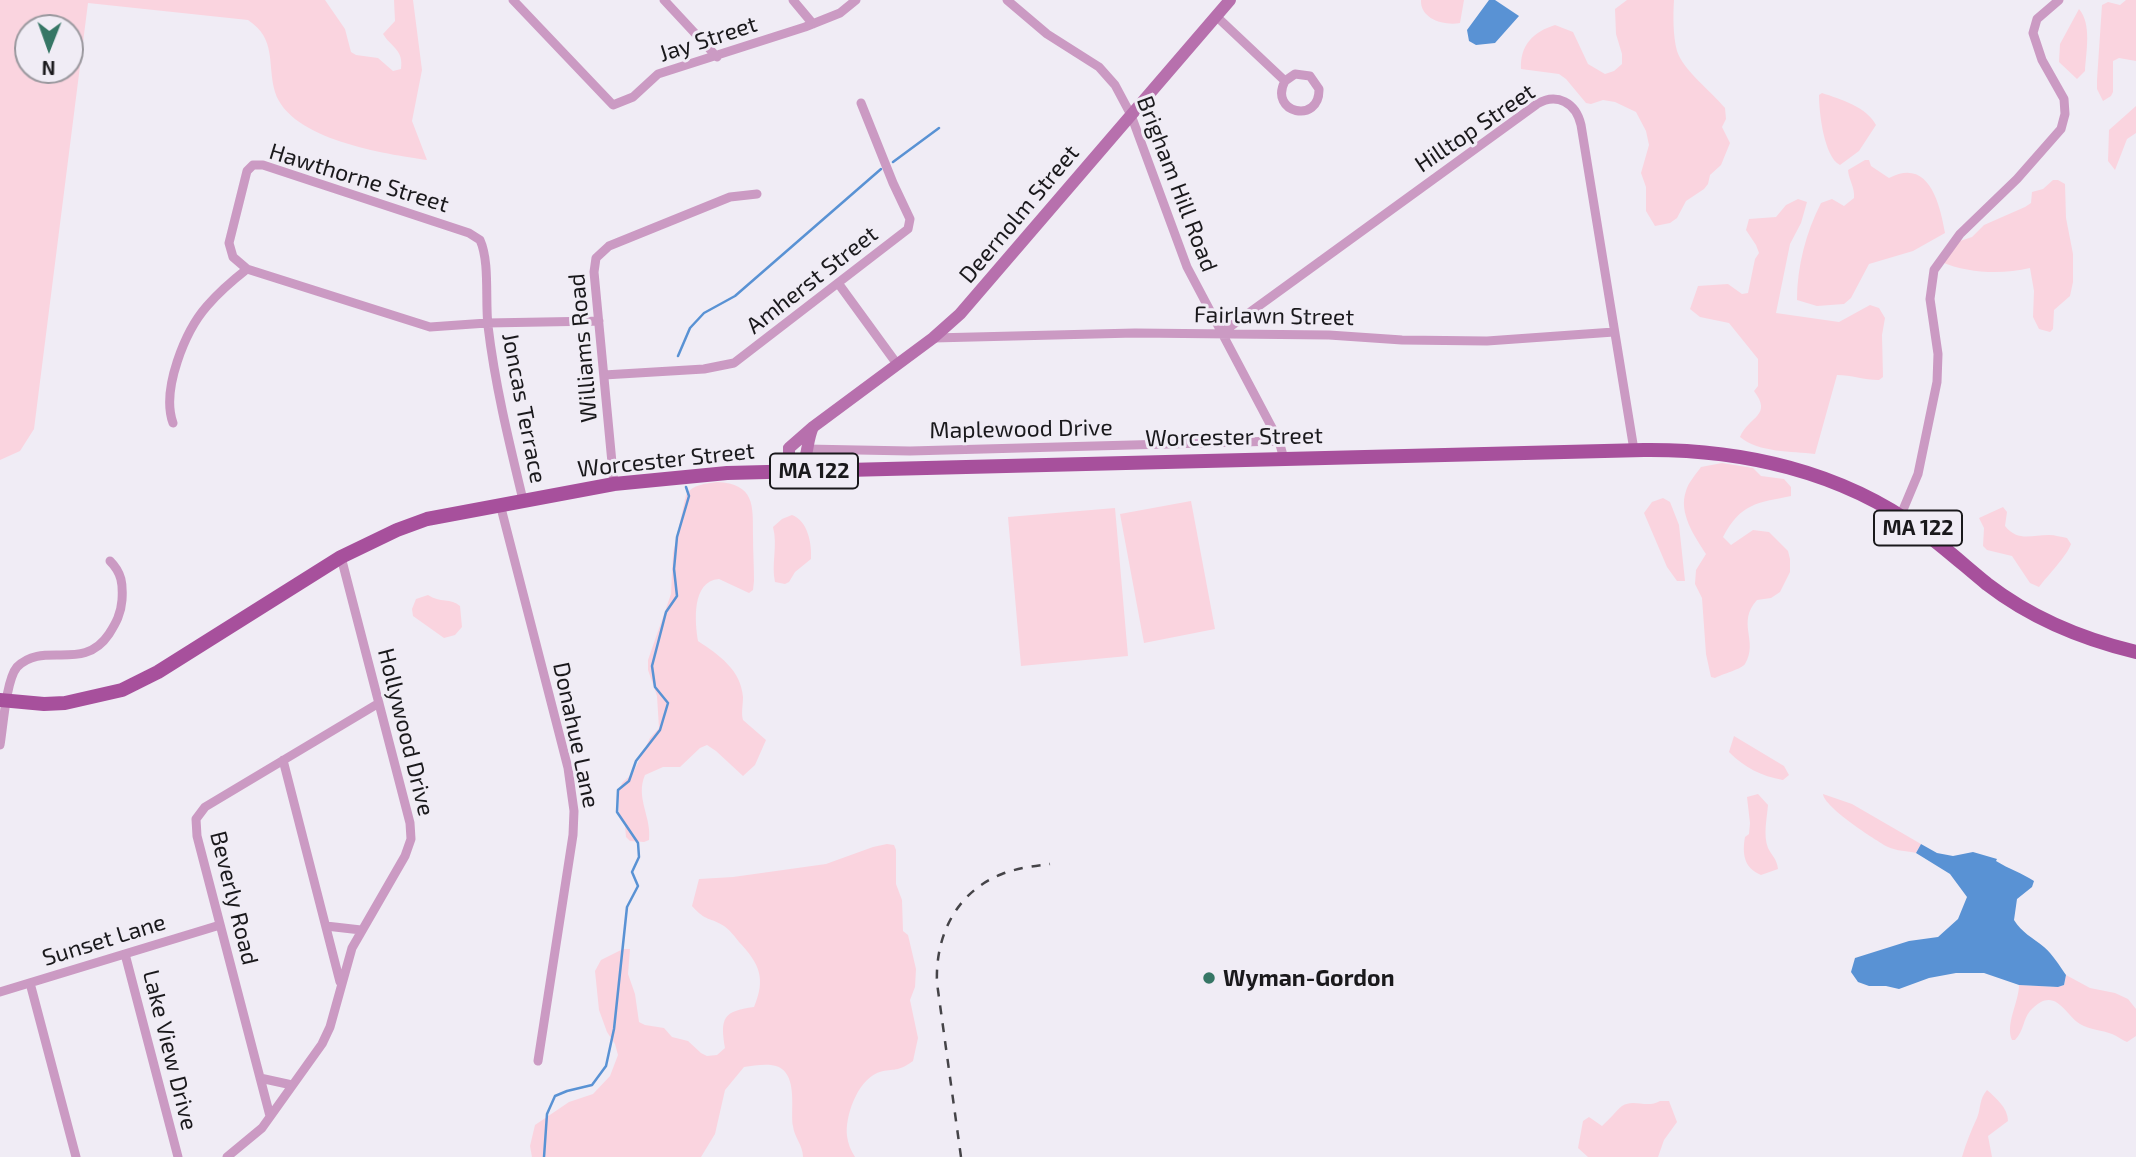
<!DOCTYPE html>
<style>
body{margin:0}
#map{position:relative;width:2136px;height:1157px;overflow:hidden;background:#f0ecf5;font-family:"Exo 2",sans-serif}
canvas{display:block}
.north{position:absolute;left:14px;top:14px;width:70px;height:70px;box-sizing:border-box;background:#f0ecf5;border:2px solid #9a989e;border-radius:50%;rotate:181deg;font-size:19px;font-weight:700;line-height:28px;text-align:center;color:#1a191c}
.north::after{content:'';display:block;margin:auto;width:24px;height:32px;background:#367665;clip-path:polygon(50% 0,100% 100%,50% 72%,0 100%)}
</style>
<div id="map">
<canvas width="2136" height="1157"></canvas>
<div class="north">N</div>
</div>
<script>
const ctx = document.querySelector('canvas').getContext('2d');
ctx.lineJoin = 'round';
function fillPath(path, color) {
  ctx.fillStyle = color;
  ctx.fill(path, 'evenodd');
}
function stroke(path, color, width, dash) {
  ctx.strokeStyle = color;
  ctx.lineWidth = width;
  ctx.lineCap = dash ? 'butt' : 'round';
  ctx.setLineDash(dash || []);
  ctx.stroke(path);
}
function label(font, color, halo, rows, align = 'center') {
  ctx.font = font + ' "Exo 2",sans-serif';
  ctx.lineWidth = 6;
  ctx.setLineDash([]);
  ctx.textBaseline = 'middle';
  ctx.strokeStyle = halo;
  ctx.fillStyle = color;
  for (const [text, x, y, turn = 0] of rows) {
    ctx.save();
    ctx.translate(x, y);
    ctx.rotate((+turn || 0) * Math.PI / 180);
    ctx.textAlign = isNaN(turn) ? turn : align;
    if (halo) ctx.strokeText(text, 0, 0);
    ctx.fillText(text, 0, 0);
    ctx.restore();
  }
}
const green = new Path2D(`
 M0 0H325L345 29 351 52 356 55 378 58 393 71 401 69C404 50 391 47 383 34L395 21 394 0H413L422 70 412 121 427 160C386 154 290 140 275 92 267 64 277 39 248 20L88 3 34 429 20 451 0 460ZM70 28V70H28V28Z
 M1421 0H1464L1460 23C1444 26 1420 19 1421 0Z
 M1627 0H1674C1673 16 1673 36 1677 51 1683 70 1712 92 1725 108L1726 119 1722 127 1730 143 1721 165 1710 175 1708 184 1704 189 1686 201 1677 218 1670 223 1655 226 1646 211V187L1641 173 1649 145 1646 131 1636 112 1615 102 1603 100 1591 104 1586 103 1566 79 1559 74 1521 69C1520 45 1533 32 1555 25L1573 32 1588 64 1605 74 1614 71 1622 64V54L1616 34 1615 9Z
 M2126 0H2136V61L2119 58 2113 61V92L2111 96 2103 101 2097 89V80L2102 5 2108 2 2120 5Z
 M2079 9C2092 24 2086 52 2085 71L2077 79 2059 62 2060 44Z
 M1822 93C1840 99 1867 107 1876 125L1859 151 1840 165C1824 157 1819 112 1819 95Z
 M2136 106V133L2127 139 2115 170 2108 161 2109 130Z
 M1865 160H1869L1871 166 1889 178C1929 157 1940 204 1945 233L1913 251 1869 264 1851 298 1844 304 1817 306 1797 300C1797 267 1806 232 1821 203L1832 199 1844 206 1854 198C1855 187 1849 181 1848 170Z
 M2053 180H2058L2065 184 2066 218 2073 254V282L2070 296 2054 310 2053 329 2050 332 2039 329 2033 317 2034 291 2030 268C2001 275 1968 273 1941 262L1954 243 1972 237 1984 225 2025 207 2031 203 2032 192 2043 189Z
 M1798 199 1807 202 1801 223 1790 244 1776 313 1839 322 1870 305 1879 308 1885 318 1882 335 1883 377 1879 380C1864 380 1851 375 1837 375L1815 454C1792 451 1759 453 1740 437 1749 416 1773 416 1754 391L1758 386V359L1729 323 1700 317 1690 309 1698 286 1728 284 1742 294 1748 293 1755 259 1759 253 1756 245 1746 230 1749 219 1776 217 1786 205Z
 M1722 463 1753 468 1761 476 1784 479 1791 487V496C1757 503 1741 503 1723 537L1731 545 1753 530 1769 532 1788 551 1790 559V572L1780 592 1771 598 1757 600C1736 623 1759 641 1745 664 1742 669 1722 674 1715 678L1711 677 1706 654 1702 598 1695 584 1696 570 1706 554C1695 537 1678 513 1686 491 1688 483 1696 474 1701 467Z
 M717 482C755 484 753 505 753 536 753 551 754 566 754 581L753 590 749 593 719 579C691 581 695 623 698 641 719 655 741 670 743 697 743 705 741 713 743 720L766 740 755 765 743 776 716 751 707 745 700 748 680 767H663L645 775C635 798 652 817 649 840L644 842 630 841 626 837 625 826 619 813V791L622 783 633 773 650 738 659 728 657 696 648 670V660L671 594 673 553 686 495C693 484 705 484 717 482Z
 M1663 498 1670 502 1679 525 1685 581H1677L1667 567 1644 513 1652 502Z
 M1191 501 1215 629 1144 643 1120 514Z
 M2003 507 2007 512 2005 526C2018 542 2031 535 2049 535 2055 535 2061 537 2067 538L2071 544C2067 556 2048 575 2039 587L2030 583 2012 556 1987 550 1983 546 1984 528 1979 518Z
 M1115 508 1128 656 1021 666 1008 517Z
 M792 515C808 521 812 544 811 559L795 572 789 582 785 584 775 582C771 564 778 546 773 527L782 519Z
 M428 595C440 603 451 598 460 606L462 627 455 635 444 638 413 616 412 609 416 599Z
 M1734 736 1784 766 1789 775 1783 780C1761 776 1745 768 1729 752Z
 M1758 794 1768 805C1767 818 1763 835 1768 848 1772 856 1777 859 1778 869L1761 875C1744 868 1742 854 1745 837L1749 834 1750 823 1747 797Z
 M1823 794 1852 804 1921 844 1916 853C1908 851 1896 851 1888 847 1875 840 1824 807 1823 794Z
 M887 844 894 845 896 850V884L902 900 903 931 908 935 916 969 915 987 910 1000 918 1038 913 1061C895 1074 893 1067 877 1073 857 1082 845 1116 847 1136 848 1144 851 1151 855 1157H803C803 1145 794 1137 793 1126 790 1109 800 1068 771 1065 762 1064 752 1066 744 1067L725 1090 715 1134 701 1157H532L530 1146 535 1125 569 1102 593 1094 610 1076 618 1055 615 1044 607 1032 599 1010 595 971 601 960 623 949H630L628 974 635 994 639 1022 645 1025 664 1028 672 1037 688 1041 701 1053 707 1056 717 1055 725 1048C720 1018 723 1011 754 1007 766 979 760 964 739 942 735 937 730 930 724 926 710 917 706 922 692 906L699 879 733 877 826 864 873 847Z
 M2066 975 2090 988 2115 993 2128 999 2136 1009V1036L2127 1042C2122 1040 2117 1036 2112 1034 2102 1030 2090 1030 2080 1024 2064 1014 2055 984 2030 1011 2023 1019 2024 1031 2015 1040H2012C2005 1024 2019 1002 2019 985L2058 987 2064 985Z
 M1987 1090C1996 1098 2008 1108 2008 1121L1988 1136 1992 1157H1962C1966 1143 1971 1131 1977 1118 1981 1108 1979 1099 1987 1090Z
 M1660 1101H1669L1677 1122 1664 1140 1658 1157H1588L1578 1148 1583 1121 1589 1117 1602 1126C1608 1121 1617 1110 1622 1106 1634 1098 1646 1109 1660 1101Z`);
const water = new Path2D(`
 M1489 0H1495L1519 16 1495 43 1476 45 1469 41 1467 30Z
 M1921 844 1937 853 1953 856 1973 852 1997 859 1996 861C2009 869 2022 873 2034 881L2032 887 2017 899 2014 920C2022 933 2032 937 2044 947 2053 955 2059 965 2066 975L2064 985 2058 987 2019 985 1984 973H1956L1929 978 1899 989 1886 986H1869L1858 982 1851 972 1855 958 1909 941 1938 937 1958 919 1967 897 1950 874 1916 853Z`);
const stream = new Path2D(`
 M893 162 939 128
 M678 356 690 328 704 313 735 296 881 169
 M544 1157 547 1114 555 1096 567 1091 592 1085 606 1066 614 1029 627 907 638 886 632 872 639 857 638 843 617 812 618 790 629 781 636 761 660 730 668 703 655 687 652 666 666 612 677 596 674 569 677 537 689 496 686 487`);
const street = new Path2D(`
 M513 0 613 105 633 97 658 74 805 27 840 13 856 0
 M664 0 717 57
 M793 0 813 24
 M1007 0 1047 34 1099 67 1115 85 1131 115 1187 267 1279 441 1284 459
 M1216 16 1285 81C1268 113 1320 125 1319 89L1310 76 1295 74 1285 81
 M838 283 897 364
 M1220 334 1537 104C1557 92 1576 103 1581 125L1634 450
 M933 338 1135 333 1329 335 1402 340 1487 341 1614 332
 M604 375 704 369 734 363 908 229 910 219 893 183 861 103
 M173 423C161 390 185 331 207 306 219 292 233 280 247 269
 M806 449 910 451 1279 441
 M614 484 594 272 596 258 609 246 730 197 757 194
 M523 500C509 442 495 385 488 326 485 300 490 262 480 240L469 233 263 165H253L247 171 229 243 233 257 247 269 430 327 487 323 599 321
 M500 504 568 768 574 811 573 835 538 1061
 M1900 517 1918 474 1937 382 1938 354 1930 299 1934 270 1960 234 2017 179 2061 129 2065 114 2064 99 2042 60 2033 33 2037 19 2059 0
 M0 745C3 728 6 680 17 667 44 640 83 673 109 634 116 623 121 614 122 600 123 584 122 573 110 561
 M283 760 340 982
 M326 926 361 930
 M125 954 178 1157
 M30 983 76 1157
 M0 992 220 925
 M260 1078 292 1085
 M270 1116 197 836 196 819 205 807 379 703
 M227 1157 262 1128 322 1044 330 1027 352 948 405 856 411 839 410 823 341 557`);
const secondary = new Path2D(`
 M813 427C806 442 809 459 798 472L789 463V448L813 427 933 338 960 314 1230 0`);
const primary = new Path2D(`
 M0 700 44 704 65 703 122 690 158 672 341 557 397 530 427 519 614 484 727 473 1644 450C1741 449 1841 471 1921 530 1944 547 1965 566 1987 584 2031 618 2082 639 2136 652`);
const rail = new Path2D(`
 M961 1157 937 983C935 936 956 892 1002 874 1017 868 1034 866 1050 864`);
const markers = [
 [1209,978,7,"#367665"]
];
const shields = [
 [814,471,88],
 [1918,528,88]
];
const shieldNames = [
 ["MA 122",814,471],
 ["MA 122",1918,528]
];
const streetNames = [
 ["Jay Street",708,39,-18],
 ["Hilltop Street",1475,128,-34],
 ["Hawthorne Street",359,178,17],
 ["Brigham Hill Road",1177,184,69],
 ["Deernolm Street",1019,214,-50],
 ["Amherst Street",812,280,-38],
 ["Fairlawn Street",1274,316,1],
 ["Williams Road",583,348,-95],
 ["Joncas Terrace",524,408,79],
 ["Maplewood Drive",1021,429,-1],
 ["Worcester Street",1234,437,-1],
 ["Worcester Street",666,460,-6],
 ["Hollywood Drive",406,732,76],
 ["Donahue Lane",576,735,78],
 ["Beverly Road",234,898,76],
 ["Sunset Lane",104,940,-17],
 ["Lake View Drive",170,1050,76]
];
const poiNames = [
 ["Wyman-Gordon",1223,978]
];
fillPath(green, '#fad4df');
fillPath(water, '#5992d4');
stroke(stream, '#5992d4', 2.5);
stroke(street, '#cb9ac3', 9);
stroke(secondary, '#b770ad', 12);
stroke(primary, '#a7509c', 14);
stroke(rail, '#454448', 2.5, [9, 9]);
for (const [x, y, r, color] of markers) {
  const dot = new Path2D();
  dot.arc(x, y, r, 0, 2 * Math.PI);
  ctx.fillStyle = color;
  ctx.fill(dot);
  stroke(dot, '#f0ecf5', 2.5);
}
for (const [x, y, w] of shields) {
  const box = new Path2D();
  box.roundRect(x - w / 2, y - 17.5, w, 35, 5);
  ctx.fillStyle = '#f0ecf5';
  ctx.fill(box);
  stroke(box, '#1a191c', 2);
}
label('bold 21px', '#1a191c', null, shieldNames);
label('23px', '#1a191c', '#f0ecf5', streetNames);
label('bold 23px', '#1a191c', '#f0ecf5', poiNames, 'left');
</script>
